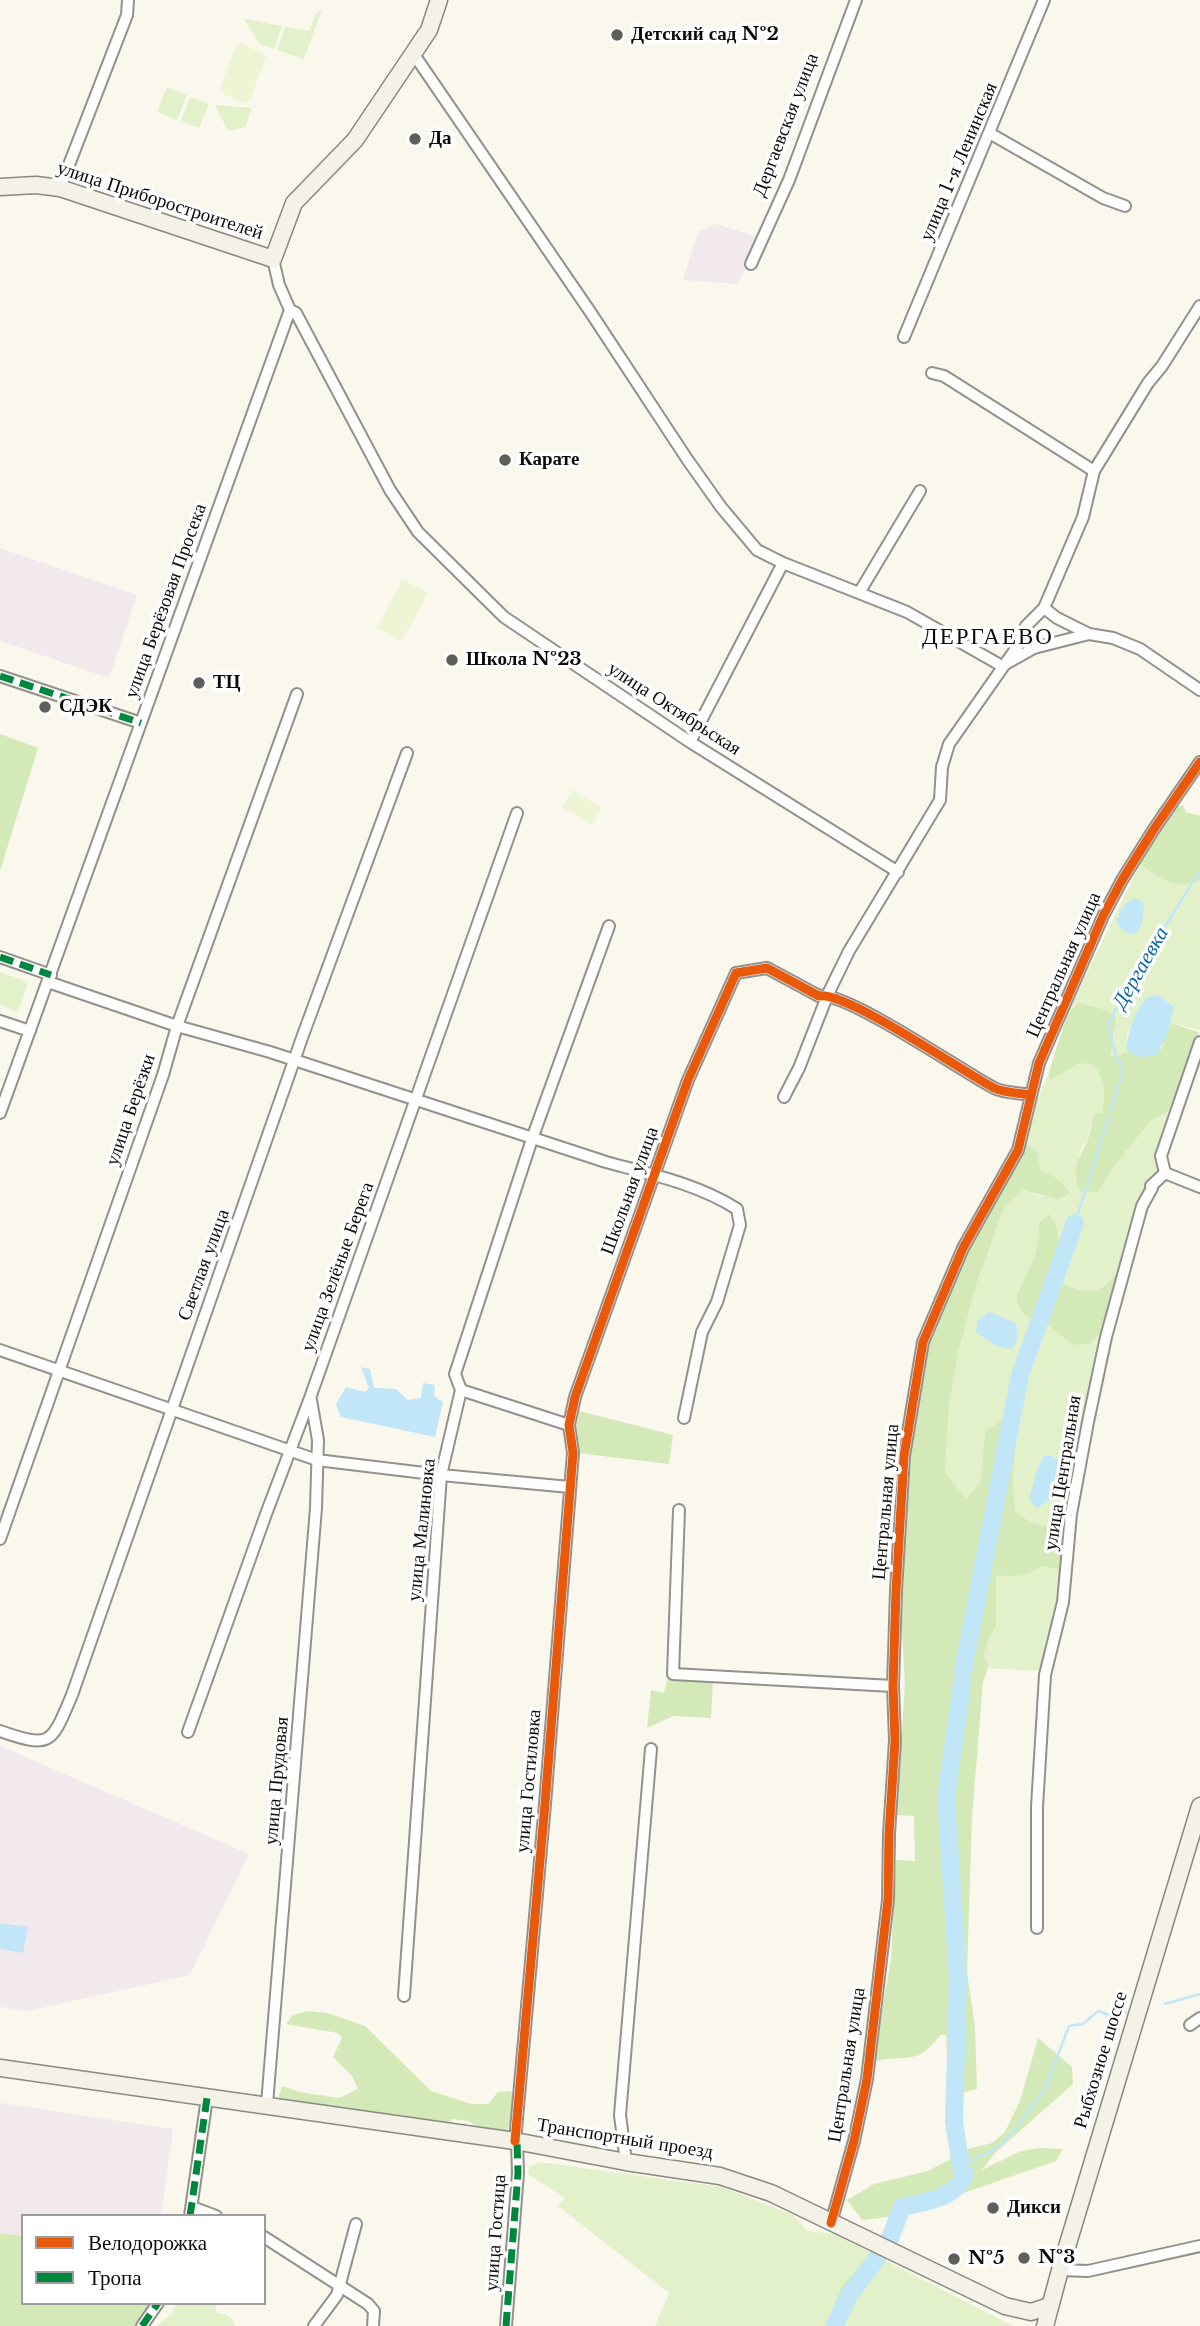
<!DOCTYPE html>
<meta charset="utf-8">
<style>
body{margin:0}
#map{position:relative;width:1200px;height:2326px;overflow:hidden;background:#faf7ed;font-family:"Libre Baskerville",serif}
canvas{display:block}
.legend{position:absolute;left:21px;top:2214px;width:245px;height:91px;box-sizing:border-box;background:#fff;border:2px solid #9d9d9d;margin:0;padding:9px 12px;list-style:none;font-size:21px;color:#0b0b0b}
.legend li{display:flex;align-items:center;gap:14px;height:35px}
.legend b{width:35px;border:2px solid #9d9d9d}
</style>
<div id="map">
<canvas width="1200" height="2326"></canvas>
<ul class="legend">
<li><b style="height:9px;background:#e8590c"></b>Велодорожка</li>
<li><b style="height:9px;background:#00873e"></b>Тропа</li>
</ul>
</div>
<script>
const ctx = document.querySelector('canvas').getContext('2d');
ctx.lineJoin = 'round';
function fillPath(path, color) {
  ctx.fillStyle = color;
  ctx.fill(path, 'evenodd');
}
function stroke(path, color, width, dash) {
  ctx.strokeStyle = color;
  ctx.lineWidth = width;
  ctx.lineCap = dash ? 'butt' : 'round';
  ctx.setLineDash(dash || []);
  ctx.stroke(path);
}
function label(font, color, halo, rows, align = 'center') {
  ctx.font = font + ' "Libre Baskerville",serif';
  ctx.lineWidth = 7;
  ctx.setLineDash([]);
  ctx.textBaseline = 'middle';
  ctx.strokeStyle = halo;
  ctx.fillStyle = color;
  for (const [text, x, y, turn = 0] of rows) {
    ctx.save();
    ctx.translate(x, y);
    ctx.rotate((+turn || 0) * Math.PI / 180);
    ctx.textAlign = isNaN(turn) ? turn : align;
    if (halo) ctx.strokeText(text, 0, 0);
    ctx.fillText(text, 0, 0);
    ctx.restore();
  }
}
const industrial = new Path2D(`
 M717 224 760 238 737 284 683 280 698 231Z
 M0 548 137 595 109 678 0 641Z
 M0 1746 249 1854 190 1975 27 2011 0 2007Z
 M0 2103 173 2129 161 2216H23V2236L0 2233Z`);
const green = new Path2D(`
 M322 9 304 59 277 50 285 27 309 31 316 14Z
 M244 19 282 26 274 49 260 44Z
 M167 87 187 95 177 120 157 112Z
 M190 97 209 104 199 128 181 121Z
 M215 105 252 108 245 127 228 131Z
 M1140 864C1163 878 1171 889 1200 881V1030L1170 1023 1172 1015 1168 1002 1158 995 1149 996 1127 1034V1051L1121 1055 1111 1057 1115 1031 1107 1010 1079 1003 1068 1012Z
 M0 972 28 982 18 1012 0 1005Z
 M1080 1063 1094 1065C1105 1081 1105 1096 1102 1114L1094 1113 1088 1138 1080 1151 1075 1180 1098 1192 1113 1168 1151 1120 1168 1112 1157 1176 1144 1189 1130 1237 1118 1270 1109 1285 1095 1292 1077 1290 1062 1284 1053 1265 1058 1246 1040 1236C1037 1260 1023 1277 1017 1300L1023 1314 1046 1324 1073 1345 1090 1344 1101 1332 1071 1485 1058 1508 1053 1529 1030 1522 1015 1511 1013 1480 1016 1432H985L980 1484 966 1498 945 1473 949 1406 958 1354 976 1285 1003 1211 1022 1190 1045 1197 1037 1150 1026 1144 1037 1101 1049 1072 1050 1079Z
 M1043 1566 1063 1571 1049 1654 1044 1668 1035 1671 986 1668 984 1654 989 1638 996 1625 994 1594 996 1574C1015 1578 1026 1576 1043 1566Z
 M538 2162 722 2187 793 2215 807 2231 834 2234 1013 2326H846C853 2304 861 2288 877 2272L842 2286 826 2326H655L669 2293 558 2206 565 2198 528 2174 529 2167Z
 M176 2303H218L215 2308 218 2313 225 2314 234 2321 235 2326H157L172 2313Z`);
const forest = new Path2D(`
 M0 734 38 748 0 871Z
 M1183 805 1186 812 1200 816V881C1170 889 1163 879 1140 864 1149 846 1161 811 1183 805Z
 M1079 1003 1107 1010 1116 1018 1111 1057 1121 1055 1127 1051 1135 1055 1161 1049 1170 1023 1199 1032 1168 1112 1151 1120 1113 1168 1098 1192 1080 1191C1069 1164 1081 1159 1089 1136 1091 1129 1092 1121 1094 1113H1102C1105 1095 1105 1081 1094 1065L1080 1063 1050 1080 1049 1072 1068 1012Z
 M1026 1144 1037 1150 1041 1172C1055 1174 1061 1182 1070 1193L1059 1199 1022 1190 1003 1211 976 1285 958 1354 949 1406 945 1473 966 1498 980 1484 985 1432 1004 1417 1016 1432 1013 1480 1015 1511 1030 1522 1052 1528 1058 1508 1071 1485 1073 1487 1063 1571 1043 1566C1024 1577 1017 1577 996 1575V1626L989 1638 984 1654 988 1667 983 1682 972 1817 967 1973 975 2026 977 2089 949 2096 946 2035H941C936 2040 930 2048 924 2052 909 2063 889 2054 873 2063L891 1959 896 1860 915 1861 914 1816 896 1815 905 1684 899 1577 903 1511 915 1414 927 1339 947 1284Z
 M1049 1214C1063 1233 1059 1244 1053 1265L1062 1284C1089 1294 1101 1297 1118 1270L1121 1274 1101 1332 1090 1344 1073 1345 1046 1324 1023 1314 1016 1300C1024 1273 1043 1253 1038 1224Z
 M579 1411 673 1435 669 1464 577 1453 579 1444 576 1429Z
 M668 1678 713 1680 711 1718 673 1716 647 1728 651 1690 664 1693Z
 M307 2011 327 2013 365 2026 431 2091 471 2104H488L498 2092 511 2091 515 2107 507 2131 477 2127 469 2121 452 2119 449 2125 291 2103 278 2099 282 2086 300 2092 339 2098 358 2089 352 2076 333 2057 342 2038 338 2033 286 2024 293 2015Z
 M1038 2038 1072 2067 1073 2084 995 2153 982 2170 1021 2151 1038 2148 1063 2149 1056 2161 897 2216 862 2220 847 2200 874 2184 928 2171 971 2148 992 2143 1005 2132 1020 2101Z
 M0 2233 23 2236V2303H151L138 2326H0Z
 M869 2257 881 2265 863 2286 855 2301 845 2326H826L842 2286Z`);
const pitch = new Path2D(`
 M240 43 265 54 266 56 250 101 246 103 222 94 220 88 236 45Z
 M402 579 428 593 402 641 377 628Z
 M572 790 602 808 592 825 562 807Z`);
const water = new Path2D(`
 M1132 899H1138L1144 904 1142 923 1136 934 1127 933 1117 925C1117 914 1123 905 1132 899Z
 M1158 995 1174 1007 1167 1036 1156 1055 1140 1057 1127 1051C1125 1039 1137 1005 1147 998 1151 995 1154 995 1158 995Z
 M989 1312 1016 1323 1018 1338 1012 1349 996 1346 976 1332 978 1320Z
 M361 1367 370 1369 374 1388 396 1389 408 1400 421 1398 423 1383 435 1385 434 1396 443 1402 435 1437 341 1417 336 1404 346 1387 365 1392 369 1388Z
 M1045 1455 1052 1456 1059 1460 1054 1491 1049 1501 1036 1508 1029 1499 1037 1470Z
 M0 1923 28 1927 23 1953 0 1949Z`);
const stream = new Path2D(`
 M1111 1111 1123 1070 1116 1056 1108 1025 1131 980 1200 871
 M1075 1223 1109 1116
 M1165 2004 1200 1994
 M961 2166 1002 2145 1021 2121 1045 2089 1069 2026 1083 2024 1098 2011 1109 2015 1126 2012`);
const river = new Path2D(`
 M963 1671 1020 1375 1075 1223
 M889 2241 902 2207C926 2201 953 2200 965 2175L961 2166 954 2122 958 1978 946 1798 962 1682
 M835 2326 849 2295 877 2258`);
const street = new Path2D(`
 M413 53 591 313 687 459 721 507 757 550 783 563 907 612 1002 666 1034 648 1089 634 1113 638 1140 649 1200 690
 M991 134 1103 198 1125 206
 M60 188 127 15 128 0
 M751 264 789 180 856 0
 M290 310 296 313 390 490 418 532 504 617 690 742 898 872
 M904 337 1044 0
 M932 373 944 376 1094 471
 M859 593 920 491
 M1044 608 1057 618 1089 634
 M0 676 141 723
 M690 742 783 563
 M0 957 51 975
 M48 982 177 1026 270 1052 606 1162C650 1174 698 1184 737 1209L740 1225 717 1302 702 1332 684 1418
 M0 1021 30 1031
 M784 1097 799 1068 828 994 849 951 940 800 942 767 949 744 1017 647 1026 626 1044 608 1083 517 1094 471 1148 383 1162 366 1200 306
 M0 1113 290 310 279 285 273 259
 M1165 1173 1200 1187
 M0 1350 317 1460 441 1475 570 1487
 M461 1390 569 1425
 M679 1510 673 1674 893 1686
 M0 1539 163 1075 177 1026 297 694
 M0 1731C52 1749 51 1744 72 1695L303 1035 407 753
 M188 1732 266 1514 310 1398 517 813
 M1037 1928V1807L1045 1675 1063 1602 1071 1514 1088 1422 1106 1337 1142 1206 1152 1188 1151 1186 1165 1173 1161 1156 1200 1042
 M404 1996 441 1475 461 1390 455 1374 533 1136 609 926
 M1190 2025 1200 2018
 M267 2104 316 1508 318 1440 311 1400
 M515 2141 545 1804 573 1453 569 1425 575 1397 688 1080 736 973 767 968 819 996C846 991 963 1072 994 1088 1004 1093 1019 1093 1031 1095
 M626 2162 620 2115 651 1749
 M192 2207 216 2216
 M190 2216 207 2098
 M831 2223 854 2141 867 2079 888 1900 889 1834 895 1741 893 1686 896 1591 904 1456 923 1342 963 1248 1018 1150 1039 1063 1103 916 1122 880 1154 829 1200 762
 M264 2237 368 2304 374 2311 373 2326
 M1060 2270 1088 2271 1200 2246
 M142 2326 158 2303
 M314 2326 337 2295 356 2224
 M506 2326 518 2173 517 2142`);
const secondary = new Path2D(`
 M0 187 36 185 60 188 273 259 294 203 355 140 429 30 439 0
 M0 2068 515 2141 626 2162 720 2176 771 2193 1005 2306 1031 2312 1049 2306
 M1045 2326 1060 2270 1200 1806`);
const quiet = new Path2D(`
 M0 676 141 723
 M0 957 51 975
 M190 2216 207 2098
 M142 2326 158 2303
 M506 2326 518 2173 517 2142`);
const cycleway = new Path2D(`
 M515 2141 545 1804 573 1453 569 1425 575 1397 688 1080 736 973 767 968 819 996C846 991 963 1072 994 1088 1004 1093 1019 1093 1031 1095
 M831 2223 854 2141 867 2079 888 1900 889 1834 895 1741 893 1686 896 1591 904 1456 923 1342 963 1248 1018 1150 1039 1063 1103 916 1122 880 1154 829 1200 762`);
const markers = [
 [617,35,7,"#5f5e5a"],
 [415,139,7,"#5f5e5a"],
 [505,460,7,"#5f5e5a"],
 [452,660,7,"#5f5e5a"],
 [199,683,7,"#5f5e5a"],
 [45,707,7,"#5f5e5a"],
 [993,2208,7,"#5f5e5a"],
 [1024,2258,7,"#5f5e5a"],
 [954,2259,7,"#5f5e5a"]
];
const poiNames = [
 ["Детский сад №2",631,35],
 ["Да",429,139],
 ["Карате",519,460],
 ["Школа №23",466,660],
 ["ТЦ",213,683],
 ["СДЭК",59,707],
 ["Дикси",1007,2208],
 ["№3",1038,2258],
 ["№5",968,2259]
];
const streetNames = [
 ["Дергаевская улица",786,125,-69],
 ["улица 1-я Ленинская",959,162,-67],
 ["улица Приборостроителей",160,201,18],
 ["улица Берёзовая Просека",166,601,-70],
 ["улица Октябрьская",674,709,33],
 ["Центральная улица",1064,965,-66],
 ["улица Берёзки",131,1110,-71],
 ["Школьная улица",630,1191,-70],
 ["Светлая улица",204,1265,-70],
 ["улица Зелёные Берега",338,1267,-70],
 ["улица Центральная",1063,1473,-81],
 ["Центральная улица",886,1502,-85],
 ["улица Малиновка",422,1530,-84],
 ["улица Прудовая",277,1781,-85],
 ["улица Гостиловка",529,1781,-85],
 ["Рыбхозное шоссе",1101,2060,-73],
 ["Центральная улица",847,2065,-81],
 ["Транспортный проезд",625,2139,9],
 ["улица Гостица",496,2233,-86]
];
const waterNames = [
 ["Дергаевка",1141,968,-60]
];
const quarterNames = [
 ["ДЕРГАЕВО",988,638]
];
fillPath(industrial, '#f1e9ec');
fillPath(green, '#e3f1cb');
fillPath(forest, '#d4e9b8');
fillPath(pitch, '#edf5d5');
fillPath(water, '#c1e6f7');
stroke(stream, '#c1e6f7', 2.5);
stroke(river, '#c1e6f7', 18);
stroke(street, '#93918d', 14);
stroke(secondary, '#898883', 19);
stroke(street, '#fefefc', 10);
stroke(secondary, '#f4f2e7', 16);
stroke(quiet, '#00873e', 7, [14, 7]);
stroke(cycleway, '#e8590c', 9);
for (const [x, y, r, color] of markers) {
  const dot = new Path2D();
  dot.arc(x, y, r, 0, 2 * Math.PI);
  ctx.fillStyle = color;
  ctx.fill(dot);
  stroke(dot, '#fff', 2.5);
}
label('bold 19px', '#0b0b0b', '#fff', poiNames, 'left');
label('19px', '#0b0b0b', '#fff', streetNames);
label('italic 21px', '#0b66a6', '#fff', waterNames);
ctx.letterSpacing = '2px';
label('23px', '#0b0b0b', '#fff', quarterNames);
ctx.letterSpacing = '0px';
</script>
